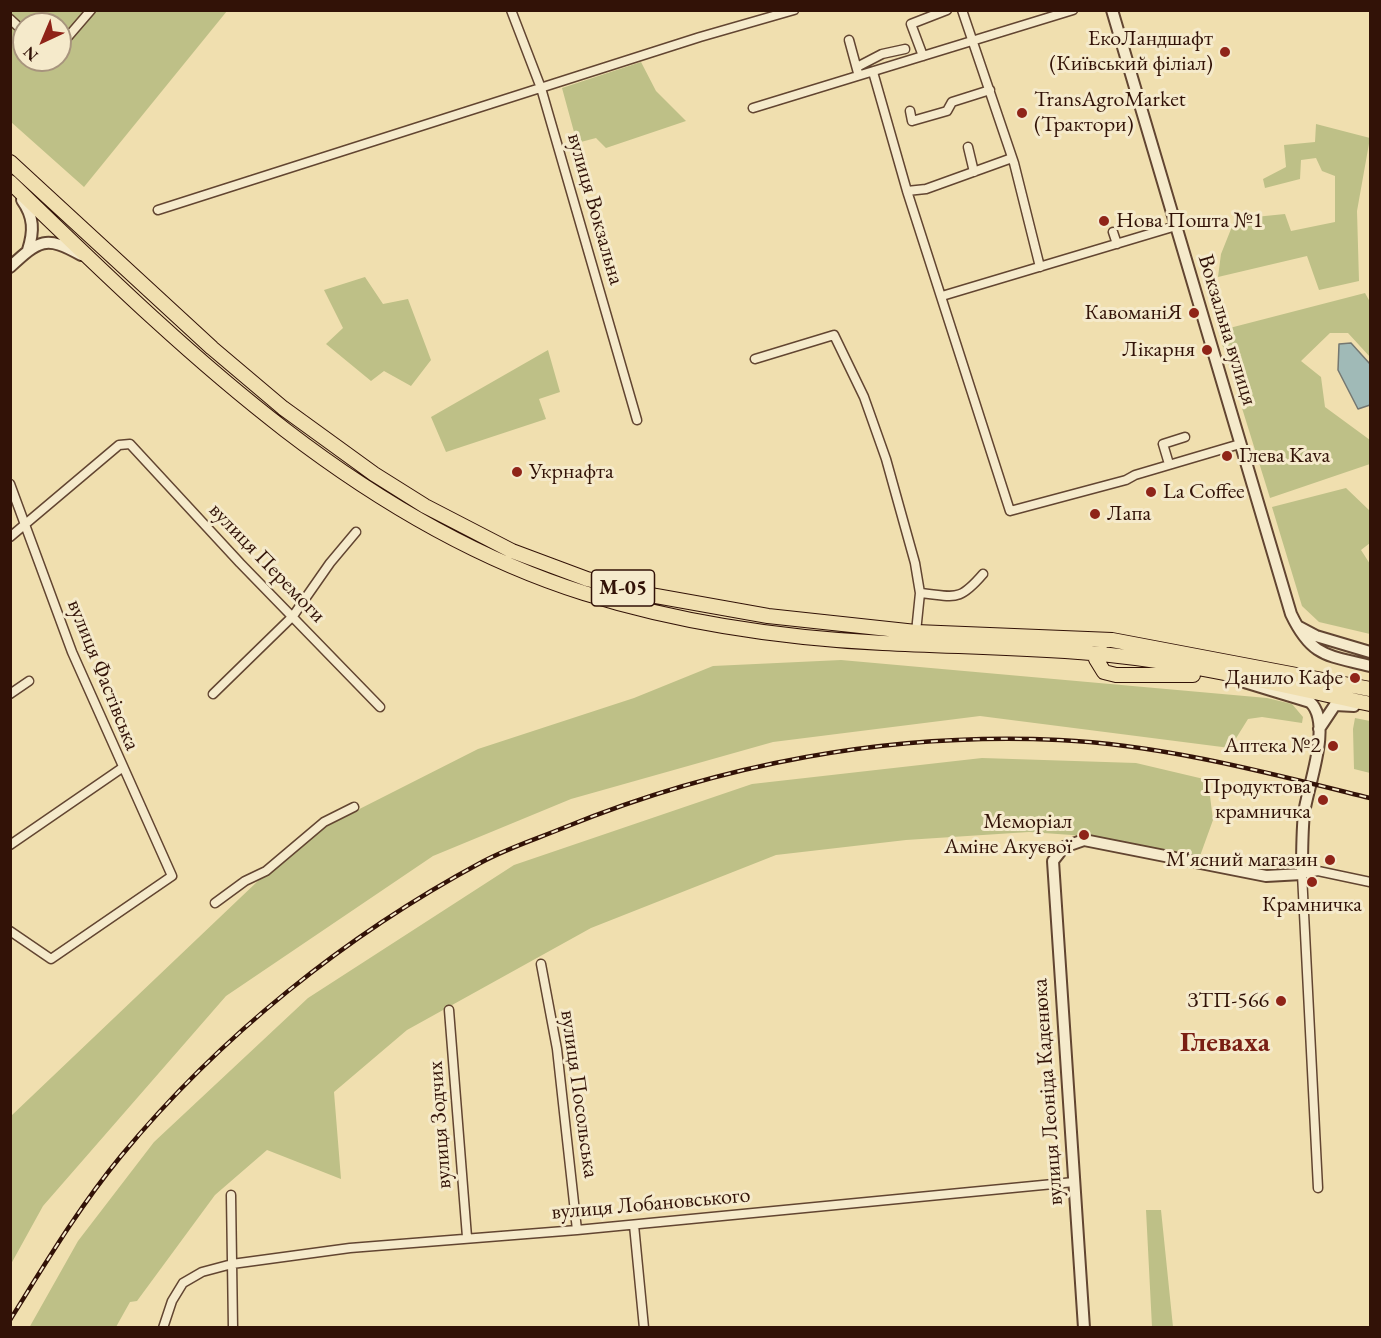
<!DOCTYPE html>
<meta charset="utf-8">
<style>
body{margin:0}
#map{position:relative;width:1381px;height:1338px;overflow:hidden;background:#f0dfaf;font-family:"EB Garamond",serif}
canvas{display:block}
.frame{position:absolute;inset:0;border:12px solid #321207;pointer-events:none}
.north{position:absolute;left:12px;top:12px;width:60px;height:60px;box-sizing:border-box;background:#f5eacb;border:2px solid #a7947d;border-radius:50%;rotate:224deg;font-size:16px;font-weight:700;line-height:24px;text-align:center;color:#321207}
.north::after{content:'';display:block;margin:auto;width:21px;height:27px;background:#8f2418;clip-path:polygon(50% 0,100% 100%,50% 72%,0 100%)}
</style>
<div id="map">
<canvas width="1381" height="1338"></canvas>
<div class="frame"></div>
<div class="north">N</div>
</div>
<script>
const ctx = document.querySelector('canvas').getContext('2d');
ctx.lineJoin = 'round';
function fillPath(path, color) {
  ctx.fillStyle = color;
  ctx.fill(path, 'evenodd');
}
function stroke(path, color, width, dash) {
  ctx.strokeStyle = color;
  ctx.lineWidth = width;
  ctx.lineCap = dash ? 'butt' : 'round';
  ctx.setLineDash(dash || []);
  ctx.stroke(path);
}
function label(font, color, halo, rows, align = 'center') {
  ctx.font = font + ' "EB Garamond",serif';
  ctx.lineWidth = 6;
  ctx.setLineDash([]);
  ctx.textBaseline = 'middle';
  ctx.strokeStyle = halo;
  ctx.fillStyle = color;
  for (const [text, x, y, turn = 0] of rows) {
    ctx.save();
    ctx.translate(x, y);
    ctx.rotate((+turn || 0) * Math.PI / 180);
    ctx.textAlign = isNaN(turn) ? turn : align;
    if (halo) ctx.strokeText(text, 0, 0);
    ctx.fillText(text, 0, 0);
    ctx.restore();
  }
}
const green = new Path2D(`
 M11 11H227L84 187 11 122ZM24 24H60V60H24Z
 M641 62 656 91 686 121 606 148 596 138 577 143 562 88Z
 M1316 124 1370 138 1357 211 1359 281 1319 290 1307 256 1218 277 1221 254 1235 219 1285 214 1291 231 1335 222V176L1322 171 1316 158 1301 160 1300 179 1265 188 1263 179 1286 167 1284 145 1315 142Z
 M365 277 383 304 408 299 431 360 411 386 384 371 371 381 326 344 343 328 324 290Z
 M1365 293 1370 302V357L1348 333H1330L1301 361 1321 377 1325 407 1370 440V464L1270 498 1218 331Z
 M548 350 560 392 539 399 546 419 446 452 431 417Z
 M1346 488 1370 511V543L1361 550 1370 564V634L1319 622 1302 606 1272 507Z
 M841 660 1267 698 1292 704 1303 717 1302 723 1262 717 1248 719 1230 748 980 716 773 742 571 799 433 856 226 996 43 1206 11 1264V1116L260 879 314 832 478 749 634 698 713 666Z
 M1355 718 1370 721V773L1354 769 1353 729Z
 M982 758 1136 763 1208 780 1213 820 1200 856 1072 835 1029 832 906 840 776 855 591 928 407 1030 334 1092 341 1179 267 1150 215 1195 137 1301 130 1302 116 1327 29 1328 78 1241 154 1142 308 998 514 865 752 784Z
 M1146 1210H1161L1173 1327H1152Z`);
const water = new Path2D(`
 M1351 343 1370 364V405L1358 409 1338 370 1339 344Z`);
const minor = new Path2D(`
 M511 10 541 88 637 420
 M962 10 1014 163 1040 267
 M10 19 24 32
 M849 40 858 73
 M60 46 91 10
 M923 56 911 24 947 10
 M857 67 882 54 905 49
 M873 72 907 191 1010 511 1126 480 1135 475 1240 444
 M753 108 1073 10
 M910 111 912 121 947 111 952 102 990 90
 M968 147 974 172
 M907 191 926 189 1012 158
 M158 210 700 37 794 10
 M1113 232 1117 244
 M942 296 1176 226
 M755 359 834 335 864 397 886 459 915 563 920 593 916 632
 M1169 464 1163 444 1185 437
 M10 484 72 652 172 876 51 959 10 931
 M10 537 119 445 130 444 240 563 380 707
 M920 593C955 596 958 603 983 574
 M10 694 29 681
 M213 694 293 616 330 563 356 532
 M10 845 122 768
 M215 903 245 881 266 871 324 822 354 807
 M541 964 557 1049 577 1230
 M449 1010 467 1237
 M1318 1188 1302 874 1318 871 1370 882
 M231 1195 233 1328
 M634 1225 644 1328
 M163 1328 172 1301 183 1283 202 1272 232 1264 350 1248 577 1230 1074 1182`);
const tertiary = new Path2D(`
 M1112 10 1291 614C1312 658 1328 655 1370 666
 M22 200C34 217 34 231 28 250
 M10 267C39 240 46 235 81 255
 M1299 627 1316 636 1370 652
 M1319 729 1335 705 1354 706
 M1084 1328 1053 861 1064 847 1084 840 1266 876 1302 874C1302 854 1302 833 1304 813 1308 785 1333 723 1310 702L1241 681`);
const trunk = new Path2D(`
 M10 162 212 348 283 408 374 474 425 506 512 551 587 579 656 596 768 616 916 632 1112 640 1370 689
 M10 182C179 345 355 521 584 593 680 623 783 638 883 643 958 647 1035 647 1110 655 1197 664 1285 686 1370 704
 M1100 649 1096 659 1104 672 1116 675H1193`);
const rail = new Path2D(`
 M10 1320C45 1264 79 1207 121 1156 220 1036 346 935 482 862 508 848 536 839 563 828 720 764 889 732 1059 740 1164 745 1269 773 1370 798`);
const markers = [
 [1225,52,6,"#8f2418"],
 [1022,113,6,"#8f2418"],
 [1104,221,6,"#8f2418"],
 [1194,313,6,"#8f2418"],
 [1207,350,6,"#8f2418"],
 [1227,456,6,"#8f2418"],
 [517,472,6,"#8f2418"],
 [1151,492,6,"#8f2418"],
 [1095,514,6,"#8f2418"],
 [1355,678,6,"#8f2418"],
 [1333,746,6,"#8f2418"],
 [1323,800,6,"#8f2418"],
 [1084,835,6,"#8f2418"],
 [1330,860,6,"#8f2418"],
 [1312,882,6,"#8f2418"],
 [1281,1001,6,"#8f2418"]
];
const shields = [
 [623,588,63]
];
const shieldNames = [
 ["М-05",623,588]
];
const poiNames = [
 ["ЕкоЛандшафт",1213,39],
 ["(Київський філіал)",1213,64],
 ["TransAgroMarket",1034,100,"left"],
 ["(Трактори)",1034,125,"left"],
 ["Нова Пошта №1",1116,221,"left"],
 ["КавоманіЯ",1182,313],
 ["Лікарня",1195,350],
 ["Глева Kava",1239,456,"left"],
 ["Укрнафта",529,472,"left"],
 ["La Coffee",1163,492,"left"],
 ["Лапа",1107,514,"left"],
 ["Данило Кафе",1343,678],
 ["Аптека №2",1321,746],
 ["Продуктова",1311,787],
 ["крамничка",1311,812],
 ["Меморіал",1072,822],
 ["Аміне Акуєвої",1072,847],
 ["М'ясний магазин",1318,860],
 ["Крамничка",1312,905,"center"],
 ["ЗТП-566",1269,1001]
];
const streetNames = [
 ["вулиця Вокзальна",595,209,74],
 ["Вокзальна вулиця",1227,330,73],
 ["вулиця Перемоги",267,563,46],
 ["вулиця Фастівська",103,675,68],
 ["вулиця Леоніда Каденюка",1048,1092,-94],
 ["вулиця Посольська",579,1094,82],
 ["вулиця Зодчих",440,1125,-94],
 ["вулиця Лобановського",651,1204,-5]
];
const districtNames = [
 ["Глеваха",1225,1043]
];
fillPath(green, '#bec087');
fillPath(water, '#a0bab7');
stroke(water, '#747771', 1.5);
stroke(minor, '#624531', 11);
stroke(tertiary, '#624531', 14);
stroke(trunk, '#321207', 16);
stroke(minor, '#f5eacb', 8);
stroke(tertiary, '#f5eacb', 10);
stroke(trunk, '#f0dfaf', 14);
stroke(rail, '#321207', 4.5);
stroke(rail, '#f5eacb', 2, [7]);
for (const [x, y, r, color] of markers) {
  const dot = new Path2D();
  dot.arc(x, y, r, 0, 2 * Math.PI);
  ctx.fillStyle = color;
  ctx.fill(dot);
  stroke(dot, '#f5eacb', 2);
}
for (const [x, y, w] of shields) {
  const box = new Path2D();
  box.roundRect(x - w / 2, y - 18, w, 36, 4.5);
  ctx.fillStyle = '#f5eacb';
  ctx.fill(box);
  stroke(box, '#321207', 1.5);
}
label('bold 21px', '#321207', null, shieldNames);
label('22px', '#321207', '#f5eacb', poiNames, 'right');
label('22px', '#321207', '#f5eacb', streetNames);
label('bold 28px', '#7a1f14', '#f5eacb', districtNames);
</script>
